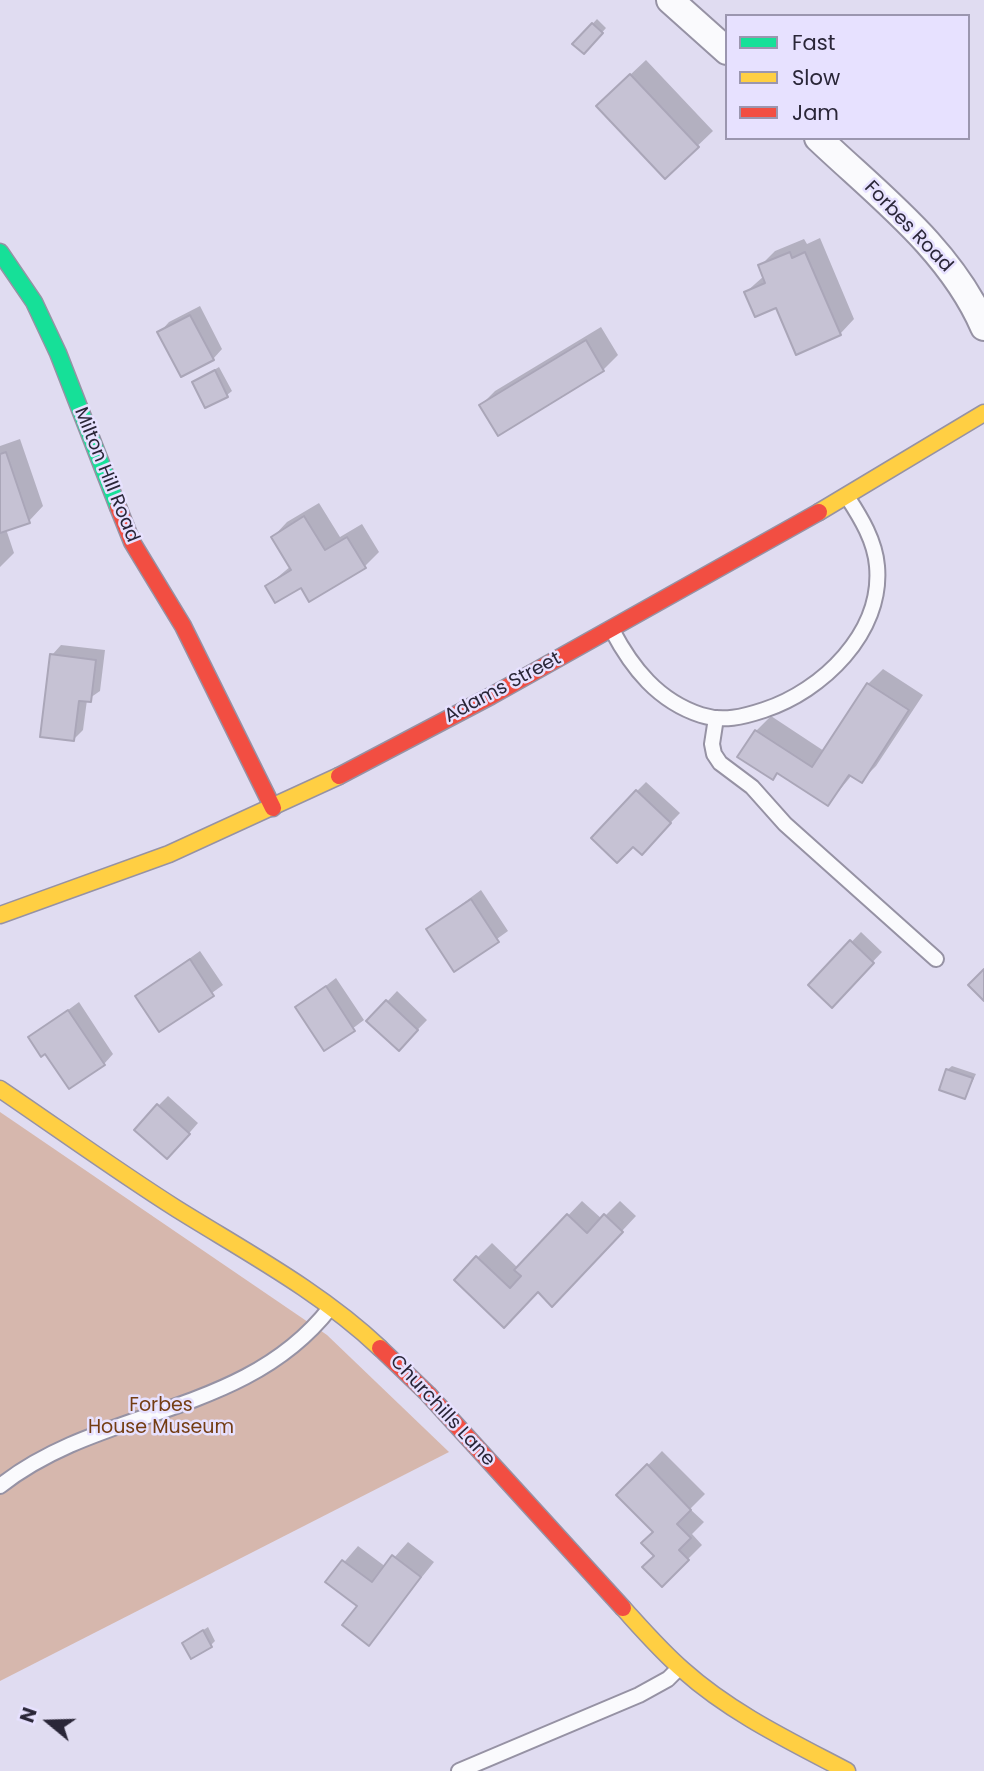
<!DOCTYPE html>
<style>
body{margin:0}
#map{position:relative;width:984px;height:1771px;overflow:hidden;background:#e0dcf1;font-family:Poppins,sans-serif}
canvas{display:block}
.legend{position:absolute;left:725px;top:14px;width:245px;height:126px;box-sizing:border-box;background:#e7e1ff;border:2px solid #9b96af;margin:0;padding:9px 12px;list-style:none;font-size:21px;color:#2a2638}
.legend li{display:flex;align-items:center;gap:14px;height:35px}
.legend b{width:35px;border:2px solid #9b96af}
.north{position:absolute;left:14px;top:1687px;width:70px;height:70px;-webkit-text-stroke:5px #e7e1ff;paint-order:stroke;rotate:289deg;font-size:19px;font-weight:700;line-height:28px;text-align:center;color:#2a2638}
.north::after{content:'';display:block;margin:auto;width:24px;height:32px;background:#2a2638;clip-path:polygon(50% 0,100% 100%,50% 72%,0 100%)}
</style>
<div id="map">
<canvas width="984" height="1771"></canvas>
<ul class="legend">
<li><b style="height:9px;background:#16e098"></b>Fast</li>
<li><b style="height:9px;background:#ffcf43"></b>Slow</li>
<li><b style="height:9px;background:#f24e42"></b>Jam</li>
</ul>
<div class="north">N</div>
</div>
<script>
const ctx = document.querySelector('canvas').getContext('2d');
ctx.lineJoin = 'round';
function fillPath(path, color) {
  ctx.fillStyle = color;
  ctx.fill(path, 'evenodd');
}
function stroke(path, color, width, dash) {
  ctx.strokeStyle = color;
  ctx.lineWidth = width;
  ctx.lineCap = dash ? 'butt' : 'round';
  ctx.setLineDash(dash || []);
  ctx.stroke(path);
}
function label(font, color, halo, rows, align = 'center') {
  ctx.font = font + ' Poppins,sans-serif';
  ctx.lineWidth = 5;
  ctx.setLineDash([]);
  ctx.textBaseline = 'middle';
  ctx.strokeStyle = halo;
  ctx.fillStyle = color;
  for (const [text, x, y, turn = 0] of rows) {
    ctx.save();
    ctx.translate(x, y);
    ctx.rotate((+turn || 0) * Math.PI / 180);
    ctx.textAlign = isNaN(turn) ? turn : align;
    if (halo) ctx.strokeText(text, 0, 0);
    ctx.fillText(text, 0, 0);
    ctx.restore();
  }
}
const green = new Path2D(`
 M0 1112 327 1335 449 1452 0 1681Z`);
const shadow = new Path2D(`
 M597 19 606 28 584 52 575 43Z
 M646 60 713 131 665 177 613 91Z
 M820 238 854 319 840 334 746 292 764 276 760 266 775 251 804 239 807 244Z
 M200 306 222 349 213 359 160 332 169 322Z
 M601 327 618 355 603 370 481 405 495 391Z
 M219 367 232 391 227 395 194 382Z
 M20 439 43 506 29 521 6 529 14 553 0 567V446Z
 M319 503 340 537 362 524 379 552 364 567 301 586H267L291 566 273 537 287 522Z
 M61 645 105 650 100 691 87 700 83 730 74 739 52 655Z
 M883 669 923 695 876 766 861 781 852 775 828 804 779 772 773 778 740 756 756 731 771 716 824 751 868 684Z
 M646 782 680 813 651 843 637 791Z
 M481 890 508 931 455 969 428 929Z
 M861 932 882 952 832 1005 811 985Z
 M200 951 223 985 160 1030 137 996Z
 M336 978 364 1020 325 1049 297 1008Z
 M397 991 427 1020 399 1049 369 1021Z
 M79 1002 113 1054 104 1064 46 1051 30 1038Z
 M952 1066 976 1074 965 1097 947 1070Z
 M168 1096 198 1123 177 1147 159 1105Z
 M582 1201 602 1219 620 1201 636 1216 567 1290H538L504 1325 477 1258 492 1243 518 1268Z
 M662 1451 705 1494 690 1509 704 1522 692 1534 702 1545 662 1585 655 1532 619 1495Z
 M408 1542 434 1562 369 1643 359 1605 328 1581 358 1546 386 1567Z
 M208 1627 215 1641 211 1645 184 1643Z`);
const building = new Path2D(`
 M592 23 603 33 584 54 572 44Z
 M630 74 699 147 665 179 596 106Z
 M790 252 792 258 805 252 841 335 796 355 776 308 755 317 744 292 765 283 758 265Z
 M190 315 214 360 181 377 157 332Z
 M586 340 604 371 498 436 479 405Z
 M215 370 228 397 205 408 192 382Z
 M6 452 30 523 0 533V454Z
 M304 516 325 550 347 537 366 568 309 602 301 588 275 603 265 586 291 570 271 537Z
 M50 654 96 660 91 702 79 701 74 741 40 737Z
 M867 683 909 710 862 783 849 775 828 806 777 773 773 780 737 757 755 730 812 767Z
 M636 790 671 823 642 855 633 847 617 863 591 838Z
 M471 899 499 942 454 972 426 929Z
 M850 940 874 963 832 1008 808 985Z
 M190 959 214 996 159 1032 135 996Z
 M984 969V1001L968 985Z
 M326 986 355 1031 324 1051 295 1007Z
 M386 1000 418 1030 399 1051 366 1021Z
 M68 1010 105 1065 69 1089 45 1054 41 1057 28 1037Z
 M946 1069 973 1078 965 1099 939 1090Z
 M157 1104 190 1134 167 1159 134 1130Z
 M567 1214 587 1233 604 1214 623 1232 552 1307 538 1292 504 1328 454 1280 476 1256 510 1288 521 1276 514 1270Z
 M647 1464 691 1510 677 1524 691 1538 679 1550 689 1560 662 1587 642 1567 654 1556 641 1543 653 1532 616 1495Z
 M392 1555 421 1577 369 1646 342 1625 357 1606 325 1582 342 1560 372 1582Z
 M203 1630 212 1647 191 1659 182 1643Z`);
const lane = new Path2D(`
 M612 630C632 668 658 701 701 715 723 722 743 717 764 710 822 691 883 633 877 566 875 541 861 518 848 498
 M716 718 712 744 714 754 720 763 752 787 785 824 936 959
 M0 1486C101 1406 245 1417 330 1308
 M459 1771 639 1695 668 1679 679 1668`);
const street = new Path2D(`
 M670 0 727 51
 M818 138C878 195 950 249 984 327`);
const fast = new Path2D(`
 M0 252 34 302 58 353 118 507`);
const slow = new Path2D(`
 M819 512 984 413
 M0 915 169 854 339 776
 M0 1089C59 1129 117 1171 177 1209 246 1252 321 1292 380 1348
 M623 1608C642 1629 661 1651 683 1670 731 1713 790 1741 847 1771`);
const jam = new Path2D(`
 M118 507 132 542 183 626 273 808
 M339 776 491 696 819 512
 M380 1348 428 1394 623 1608`);
const streetNames = [
 ["Forbes Road",908,227,46],
 ["Milton Hill Road",106,475,68],
 ["Adams Street",503,688,-28],
 ["Churchills Lane",442,1411,47]
];
const parkNames = [
 ["Forbes",161,1406],
 ["House Museum",161,1428]
];
fillPath(green, '#d6b7ad');
fillPath(shadow, '#0003');
fillPath(building, '#c6c2d4');
stroke(building, '#aaa6b8', 2);
stroke(lane, '#9692a4', 18);
stroke(street, '#9692a4', 30);
stroke(fast, '#9692a4', 19);
stroke(slow, '#9692a4', 19);
stroke(jam, '#9692a4', 19);
stroke(lane, '#fafafd', 14);
stroke(street, '#fafafd', 26);
stroke(fast, '#16e098', 16);
stroke(slow, '#ffcf43', 16);
stroke(jam, '#f24e42', 16);
label('19px', '#2a2638', '#e7e1ff', streetNames);
label('19px', '#743d13', '#e7e1ff', parkNames);
</script>
